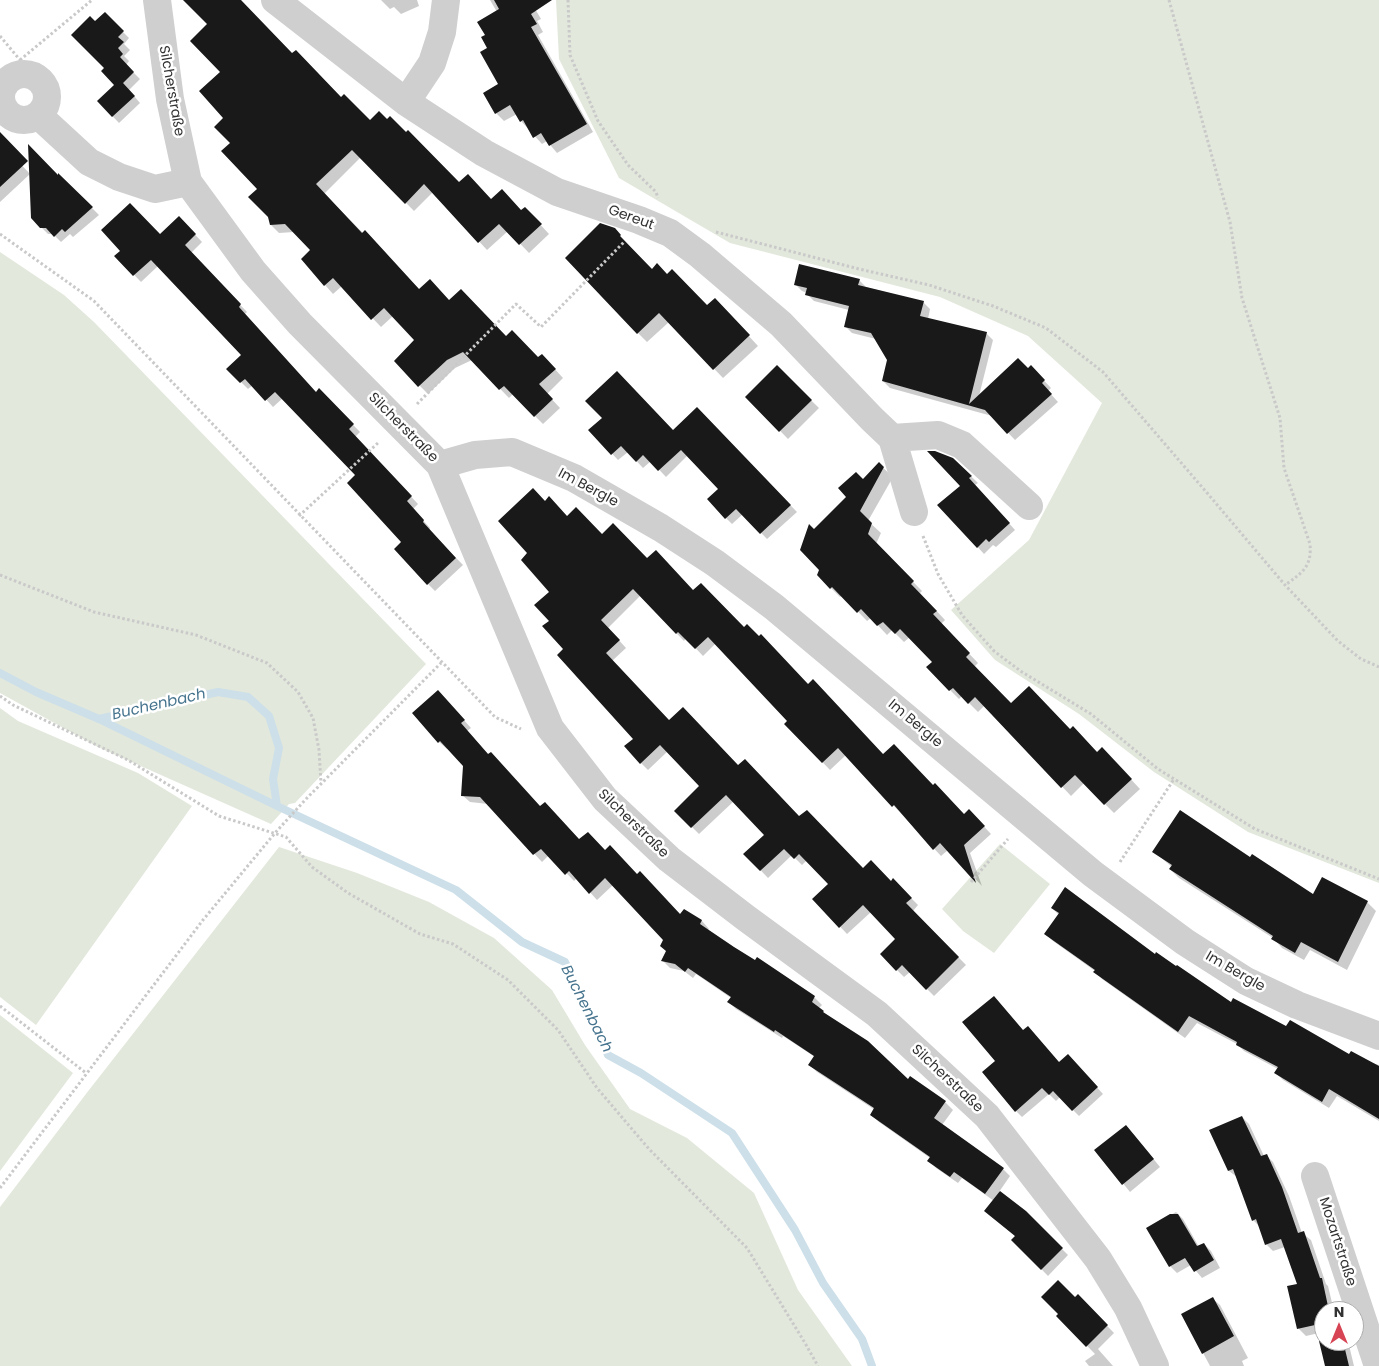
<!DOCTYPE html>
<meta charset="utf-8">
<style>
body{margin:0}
#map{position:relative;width:1379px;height:1366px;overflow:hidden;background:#fff;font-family:Poppins,sans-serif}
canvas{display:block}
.north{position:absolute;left:1314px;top:1301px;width:50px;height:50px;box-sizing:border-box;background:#fff;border:1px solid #adadad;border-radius:50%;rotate:0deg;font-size:14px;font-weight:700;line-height:20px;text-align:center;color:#323232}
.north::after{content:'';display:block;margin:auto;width:18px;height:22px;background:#d74555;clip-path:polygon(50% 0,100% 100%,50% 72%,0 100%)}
</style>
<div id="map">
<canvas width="1379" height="1366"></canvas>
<div class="north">N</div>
</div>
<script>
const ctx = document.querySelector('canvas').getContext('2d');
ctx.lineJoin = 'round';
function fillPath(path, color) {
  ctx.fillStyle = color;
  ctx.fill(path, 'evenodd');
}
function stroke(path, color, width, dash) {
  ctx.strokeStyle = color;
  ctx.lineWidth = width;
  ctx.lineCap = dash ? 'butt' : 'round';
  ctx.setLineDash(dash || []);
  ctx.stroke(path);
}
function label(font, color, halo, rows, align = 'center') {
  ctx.font = font + ' Poppins,sans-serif';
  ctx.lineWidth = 5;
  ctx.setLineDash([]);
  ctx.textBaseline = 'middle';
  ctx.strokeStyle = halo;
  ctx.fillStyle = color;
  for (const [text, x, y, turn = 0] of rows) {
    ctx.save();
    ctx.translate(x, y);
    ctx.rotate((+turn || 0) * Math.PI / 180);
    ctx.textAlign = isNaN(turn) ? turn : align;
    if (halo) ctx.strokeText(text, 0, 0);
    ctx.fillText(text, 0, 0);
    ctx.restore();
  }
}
const green = new Path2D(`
 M556 0H1379V883L1248 832 1154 772 1079 714 995 660 951 610 1029 540 1102 403 1028 336 940 297 730 243 619 178 559 59Z
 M0 252 64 295 94 322 426 664 295 803 289 804 271 824 98 747 0 693Z
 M0 708 18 721 138 773 192 806 36 1025 0 997Z
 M1000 844 1050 884 994 953 963 931 942 909Z
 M279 847 357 873 429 902 494 938 552 990 585 1045 630 1109 687 1138 754 1193 798 1290 852 1366H0V1207L89 1090Z
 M0 1015 73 1073 0 1171Z`);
const shadow = new Path2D(`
 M199 0H239L292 54 341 99 370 121 459 184 491 200 522 211 525 208 549 234 529 253 508 231 487 250 433 192 414 211 361 157 324 194 420 290 449 301 538 359 542 355 563 378 547 394 560 408 543 424 513 394 509 398 472 360 455 368 428 394 395 361 416 340 393 316 381 327 342 286 333 294 302 259 311 250 294 232 279 233 271 225 259 189 231 143 225 118 222 72 208 24Z
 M417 0 419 6 401 14 394 7 390 9 381 0Z
 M490 0H535L531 2 541 19 537 21 543 32 538 35 593 132 557 153 547 141 542 144 521 121 517 114 504 121 496 113 484 93 500 84 488 49 486 36 497 12Z
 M105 14 129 38 124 44 130 50 124 56 129 61 126 65 140 79 129 90 140 103 119 123 99 102 116 85 106 68 95 23Z
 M0 142 30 174 0 202Z
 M59 175 99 215 73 237 70 234 61 242 53 234H48L32 218Z
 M186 225 202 242 191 253 247 312 245 314 316 393 319 390 360 432 355 437 418 504 413 509 430 528 429 530 463 565 435 591 428 584 403 542 357 475 283 398 273 407 253 385 248 389 228 369 243 355 158 266 141 282 116 256Z
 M614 229 652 271 667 275 707 307 724 309 758 346 723 378 669 322 647 342 638 333Z
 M859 280 866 287 923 302 930 309 928 319 986 333 993 340 979 396 1031 367 1051 388 1048 391 1058 402 1015 440 992 416 890 388 883 381 888 360 876 339 852 333 845 326 849 310 814 301 807 294V293L802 291 795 284Z
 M777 367 819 408 788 439 747 397Z
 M697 409 797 512 767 539 743 514 732 524 726 518 720 489 688 455 666 477 651 461 643 468 628 452 618 460 590 430 673 432Z
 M953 459 978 483 975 485 1015 530 996 547 993 545 984 554 939 505 961 486Z
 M879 464 893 477 868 521 881 533 876 544 922 591 920 593 945 620 941 624 978 663 974 667 1011 705 1070 730 1098 753 1111 758 1140 789 1114 813 1084 783 1071 796 985 705 978 712 962 696 959 699 928 668 934 662 910 637 904 642 892 630 887 635 871 618 867 621 842 595 840 597 831 588 820 570 814 531Z
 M545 502 568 517 647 560 744 629 809 685 884 756 933 787 964 815 976 818 991 834 970 853 982 886 948 850 941 856 846 755 830 770 786 724 789 721 716 643 703 656 686 638 684 641 640 596 608 628 626 648 612 661 669 722 739 767 863 869 891 882 893 880 918 905 913 911 966 965 934 996 910 972 904 977 881 954 897 939 871 912 847 934 814 899 829 884 807 860 802 865 792 855 768 878 745 854 765 835 734 801 699 834 676 811 701 786 668 751 648 770 641 763 634 739 565 649 550 621V592L529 553Z
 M445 699 471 728 467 731 489 755 541 808 580 841 605 852 637 875 681 915 684 910 702 921 709 929 708 930 734 948 814 997 822 1005 819 1008 830 1018 909 1081 910 1078 945 1102 953 1110 942 1125 1003 1169 1010 1176 999 1192 1025 1212 1068 1255 1048 1276 1013 1240 1016 1237 986 1211 994 1201 962 1178 958 1183 936 1168 929 1160 930 1158 879 1122 871 1115 875 1110 817 1072 810 1065 815 1057 783 1036 782 1038 736 1009 729 1002 731 998 696 974 693 978 684 971 670 968 662 960 667 952 665 940 613 885 597 900 577 878 574 881 549 855 542 862 488 804 470 802 462 795 464 765 448 748 447 749 439 742 413 713Z
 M1153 851 1251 859 1314 896 1323 878 1367 902 1376 911 1347 970 1310 950 1304 960 1282 948 1273 938 1179 878 1170 869 1172 867Z
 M1052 908 1155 956 1232 1004 1349 1056 1379 1065V1121L1337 1096 1329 1108 1283 1080 1276 1073 1278 1069 1244 1051 1237 1044 1197 1023 1185 1038 1102 979 1095 971 1053 941 1046 934 1059 915Z
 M1068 1056 1103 1094 1079 1116 1060 1097 1056 1101 1049 1094 1022 1117 1016 1111 997 1061 1060 1064Z
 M1242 1117 1249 1124 1264 1156 1266 1155 1273 1162 1289 1196 1302 1233 1311 1240 1326 1284 1328 1286 1334 1311H1324V1341H1348L1354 1366H1326L1319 1333 1306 1336 1299 1329 1289 1287 1298 1285 1285 1247 1273 1251 1266 1244 1261 1228 1253 1220 1237 1177 1229 1171Z
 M1133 1134 1160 1167 1130 1192 1096 1150Z
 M1176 1212 1183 1219 1199 1247 1204 1244 1211 1251 1220 1268 1202 1278 1191 1265 1177 1273 1170 1266 1148 1228Z
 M1078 1296 1114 1333 1098 1349 1113 1366H1089L1085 1361 1095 1354 1058 1316Z
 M1213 1299 1220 1305 1248 1358 1242 1361 1244 1366H1210L1183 1315Z`);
const stream = new Path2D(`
 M0 673 36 692 99 719 277 806 456 890 522 942 565 962 608 1055 641 1073 732 1133 795 1230 823 1283 862 1339 872 1366
 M99 719 218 692 248 697 269 716 279 748 273 779 277 806`);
const building = new Path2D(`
 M183 0H241L292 53 296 50 341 97 344 94 370 120 379 111 387 119 390 116 406 132 408 130 459 182 468 174 491 199 502 189 521 210 525 207 542 224 519 245 499 224 478 243 424 184 405 204 352 150 316 184 362 233 365 230 419 289 430 279 449 300 461 289 506 336 512 330 538 357 542 354 556 369 539 384 553 399 534 417 504 386 499 390 463 352 447 360 418 387 394 361 414 340 384 308 371 320 333 278 324 286 301 259 310 250 285 224 270 225 268 217 248 197 257 189 221 151 230 143 214 127 223 118 199 91 220 72 190 41 207 24Z
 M494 0H552L531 14 537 24 531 27 587 124 549 146 541 133 533 138 523 120 520 122 510 105 495 114 483 93 498 84 480 52 487 48 481 37 485 35 477 22 499 9Z
 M105 12 124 31 118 37 124 42 118 48 123 54 120 57 134 72 123 83 135 96 112 117 97 101 114 85 101 71 104 68 71 35 90 16 95 21Z
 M0 132 28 161 0 187Z
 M28 144 58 175V173L93 207 65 232 62 229 54 237 46 228H40L31 218Z
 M130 203 160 234 179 216 196 234 185 245 241 304 239 307 316 392 319 388 354 424 349 429 412 496 407 501 424 520 423 522 456 558 427 585 394 549 401 542 347 483 355 475 275 392 265 401 245 379 240 383 226 369 241 355 151 260 133 276 114 256 120 251 101 230Z
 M600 223 615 228 621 235 620 236 652 269 657 263 667 274 672 269 707 305 715 298 750 335 713 370 659 313 637 334 565 258Z
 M799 264 860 279 858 285 924 301 920 316 987 332 969 404 1018 358 1028 368 1031 365 1045 380 1042 383 1052 394 1007 434 985 410 882 381 887 360 871 333 844 327 849 306 805 295 807 288 794 285Z
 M777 365 812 400 779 432 745 397Z
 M617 371 673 430 697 407 791 505 760 534 736 509 725 519 707 499 718 489 681 450 658 471 643 455 636 462 621 446 611 455 588 430 602 418 585 401Z
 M927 451H935L953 458 972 476 969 478 1010 523 989 542 986 539 977 548 937 505 960 486Z
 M879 462 884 467 860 511 872 523 868 534 914 581 911 584 937 611 933 614 970 653 966 657 1011 703 1029 686 1070 729 1073 726 1097 752 1102 747 1132 779 1104 805 1075 775 1061 788 975 697 968 704 953 688 949 691 926 667 932 662 900 629 895 634 883 622 877 626 861 609 857 613 832 587 830 589 817 575 819 570 800 550 809 524 814 529 846 497 838 488 856 472 863 479Z
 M533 488 545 501 549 496 567 516 576 507 602 534 613 523 647 558 656 550 693 590 701 583 744 627 747 624 759 636 761 634 808 684 813 679 883 754 894 744 933 785 935 783 964 814 969 809 985 826 964 845 976 883 940 843 933 850 894 805 892 807 838 748 822 763 784 724 787 721 708 637 695 649 678 632 676 634 633 589 601 620 620 640 606 653 669 720 683 707 738 765 745 759 799 816 807 810 863 868 871 860 891 881 893 878 912 898 906 903 959 957 926 990 902 965 896 971 880 954 895 939 863 905 839 928 812 899 828 884 799 854 794 859 784 849 760 871 743 854 764 835 726 795 691 828 674 811 699 786 660 745 640 764 624 746 633 739 557 655 563 649 542 626 549 621 534 605 549 592 521 560 527 553 498 521Z
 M438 690 465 720 461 723 488 754 491 752 540 806 545 802 579 839 588 832 605 850 610 845 637 874 640 871 680 914 684 909 702 920 700 924 734 947 755 960 757 957 815 996 812 1002 824 1011 823 1012 868 1041 908 1079 910 1076 946 1101 934 1118 1004 1168 985 1194 954 1172 950 1177 927 1161 930 1157 870 1115 874 1108 808 1065 814 1056 775 1030 774 1032 727 1002 731 997 688 968 685 972 675 964 661 961 666 951 660 946 663 940 605 878 589 894 569 871 565 875 541 849 533 855 480 797 461 796 463 766 440 741 438 743 412 713Z
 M1180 810 1250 857 1252 854 1313 894 1322 877 1368 901 1338 962 1301 942 1295 953 1271 939 1273 936 1169 869 1172 865 1152 852Z
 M1065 887 1155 954 1156 952 1176 966 1177 965 1231 1002 1233 998 1286 1026 1290 1020 1349 1054 1351 1051 1379 1066V1119L1329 1089 1322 1102 1274 1073 1278 1067 1236 1045 1237 1042 1189 1016 1178 1032 1093 972 1095 970 1044 934 1059 913 1051 908Z
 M994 996 1023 1030 1028 1026 1059 1062 1068 1054 1098 1087 1072 1111 1053 1091 1049 1095 1042 1088 1015 1112 982 1072 995 1061 962 1022Z
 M1242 1116 1261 1156 1267 1154 1282 1187 1298 1233 1304 1231 1320 1278H1322L1329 1311H1324V1323L1297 1329 1287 1286 1297 1284 1281 1239 1265 1245 1256 1219 1252 1221 1233 1169 1228 1171 1209 1130Z
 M1126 1125 1154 1159 1122 1185 1094 1150Z
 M1000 1191 1026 1211 1063 1248 1041 1270 1011 1240 1015 1236 984 1211Z
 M1170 1214H1178L1197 1246 1204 1243 1214 1260 1194 1272 1185 1258 1169 1267 1146 1228Z
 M1058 1280 1075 1297 1078 1294 1108 1325 1086 1347 1056 1316 1058 1314 1041 1297Z
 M1213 1297 1234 1336 1202 1354 1181 1314Z
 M1319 1341H1343L1349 1366H1325Z`);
const path = new Path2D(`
 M568 0 570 55 598 121 628 165 656 192 658 198
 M1169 0 1230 222 1242 298 1280 418 1284 468 1310 544C1312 567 1302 573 1285 585
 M0 36 20 60 24 75
 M20 60 92 0
 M716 232 859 269 929 285 993 306 1046 328 1103 372 1208 494 1285 585 1338 641 1361 659 1379 667
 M0 234 94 301 495 717 521 729
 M417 404 516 304 541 327 624 242
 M299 516 379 442
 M923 536 938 574 962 615 994 651 1022 672 1091 714 1158 769 1255 829 1379 879
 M0 575 94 612 196 635 267 663 298 692 313 718 319 750 321 783
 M0 696 13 705 128 760 219 816 286 837 312 867 348 893 420 934 453 944 508 980 558 1030 597 1088 649 1149 747 1248 805 1343 818 1366
 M1120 862 1174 779
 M971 882 1008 839
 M0 1006 86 1073
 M0 1188 203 920 275 833 306 799 441 663`);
const minor = new Path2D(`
 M157 0 170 99 188 182 253 271 300 324 440 465 550 728 605 799 669 859 746 918 877 1014 987 1116 1098 1259 1128 1308 1155 1366
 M275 0 406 102 484 153 557 192 639 220 670 233 700 255 781 324 872 419 892 438 914 512
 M1 97a23 23 0 1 1 46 0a23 23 0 1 1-46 0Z
 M406 102 432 63 442 32 446 0
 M39 116 89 162 119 177 155 189 188 182
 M892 438 938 435 962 445 1029 506
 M440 465 475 455 512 452 574 478 661 528 715 563 774 607 1093 874 1185 942 1246 981 1297 1005 1379 1036
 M1315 1176 1378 1366`);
const streetNames = [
 ["Silcherstraße",171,91,80],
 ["Gereut",631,218,20],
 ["Silcherstraße",403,428,45],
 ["Im Bergle",588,488,28],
 ["Im Bergle",915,724,40],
 ["Silcherstraße",633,824,44],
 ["Im Bergle",1235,972,30],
 ["Silcherstraße",947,1079,43],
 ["Mozartstraße",1337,1242,72]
];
const waterNames = [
 ["Buchenbach",159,705,-13],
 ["Buchenbach",586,1009,63]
];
fillPath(green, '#e2e8dc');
fillPath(shadow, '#0003');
stroke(stream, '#cddfe9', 8);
fillPath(building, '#191919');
stroke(path, '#c9c9c9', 3, [2.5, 2.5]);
stroke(minor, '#cfcfcf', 28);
label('14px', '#323232', '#fff', streetNames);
label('italic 15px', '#46748e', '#fff', waterNames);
</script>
